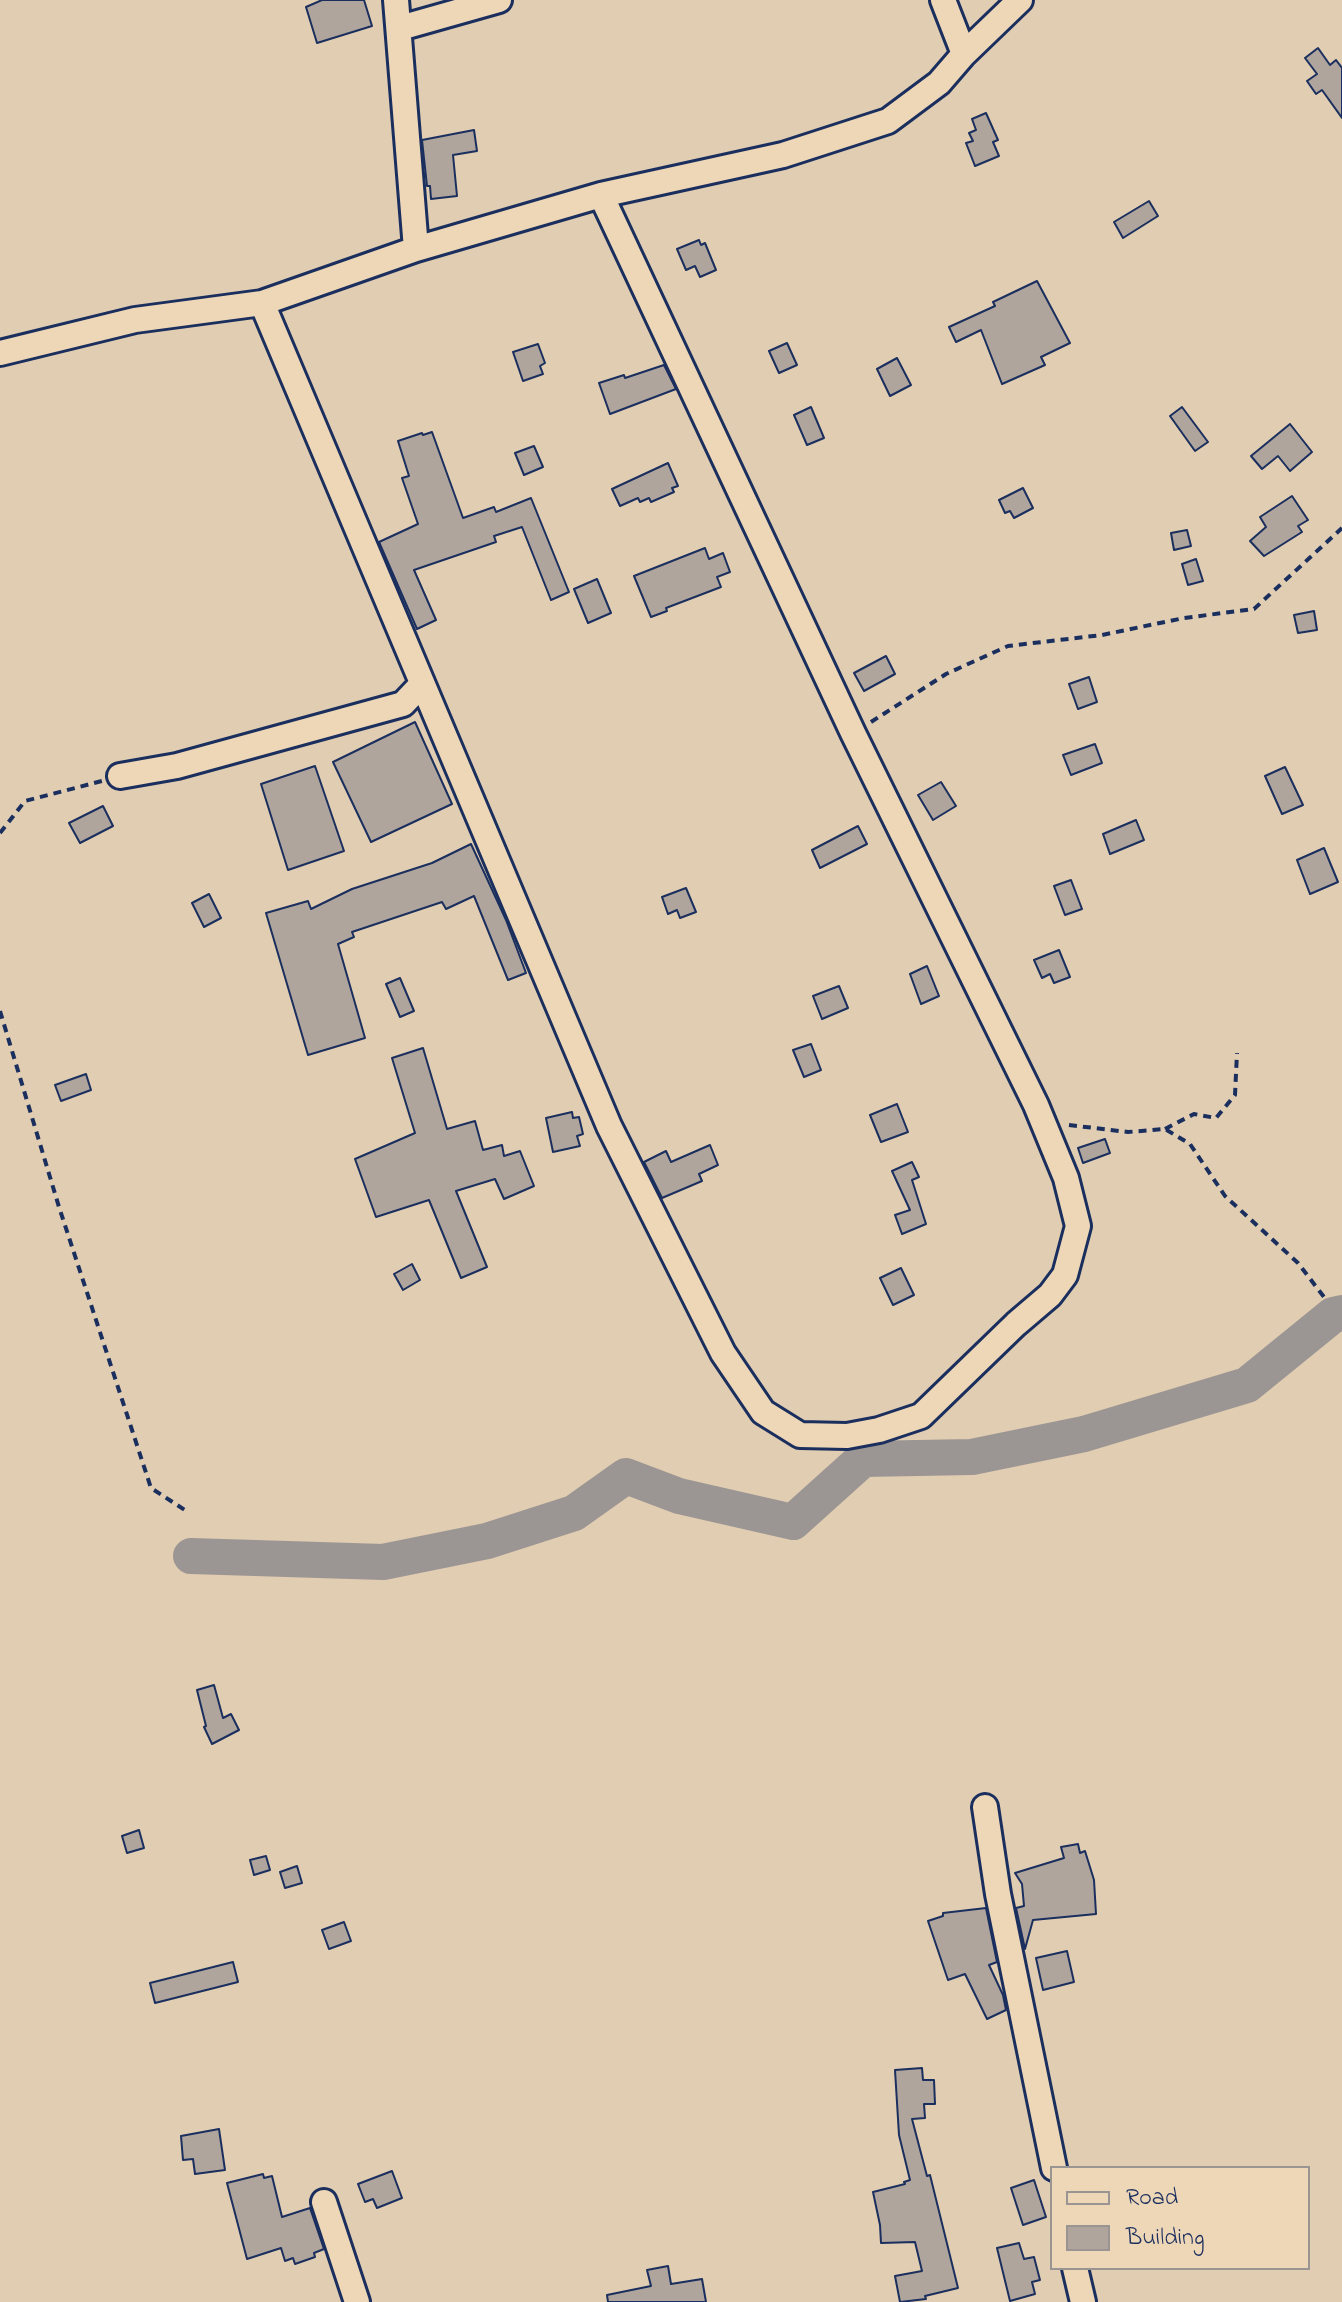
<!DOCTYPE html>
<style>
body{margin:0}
#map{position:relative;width:1342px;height:2302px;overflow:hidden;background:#e1cdb2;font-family:"Indie Flower",sans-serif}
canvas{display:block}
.legend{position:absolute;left:1050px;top:2166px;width:260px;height:104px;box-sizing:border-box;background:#eed7b7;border:2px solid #9a9493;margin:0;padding:10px 14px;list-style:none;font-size:24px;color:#1b2f5e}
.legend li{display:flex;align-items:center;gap:16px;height:40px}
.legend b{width:40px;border:2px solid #9a9493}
</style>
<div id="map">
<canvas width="1342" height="2302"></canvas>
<ul class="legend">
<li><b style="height:10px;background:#eed7b7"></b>Road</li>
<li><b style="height:22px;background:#b0a59d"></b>Building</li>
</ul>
</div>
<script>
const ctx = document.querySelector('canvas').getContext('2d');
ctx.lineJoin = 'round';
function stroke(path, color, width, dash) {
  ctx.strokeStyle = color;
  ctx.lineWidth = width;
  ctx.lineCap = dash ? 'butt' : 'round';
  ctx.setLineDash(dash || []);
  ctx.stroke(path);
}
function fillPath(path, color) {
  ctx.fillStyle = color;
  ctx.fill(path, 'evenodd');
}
const river = new Path2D(`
 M191 1556 383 1562 487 1541 574 1513 626 1476 679 1496 793 1522 863 1459 972 1457 1084 1434 1247 1385 1333 1315 1342 1313`);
const building = new Path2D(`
 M322 0H364L372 26 317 43 306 7Z
 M1318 48 1330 65 1336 60 1342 68V118L1322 90 1316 94 1307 81 1317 74 1305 58Z
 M986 113 998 140 993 142 999 156 975 166 966 143 973 141 969 133 976 130 972 119Z
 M474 130 477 151 453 155 457 196 431 199 430 186H427L422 140Z
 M1149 201 1158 216 1123 238 1114 222Z
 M699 240 701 245 705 243 716 270 700 277 695 266 686 270 677 249Z
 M1037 281 1070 343 1041 357 1045 365 1002 384 981 330 956 342 949 327 995 306 993 302Z
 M787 343 797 365 779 373 769 351Z
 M538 344 545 363 540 366 543 374 523 381 513 352Z
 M897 358 911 385 890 396 877 369Z
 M664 365 676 389 610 414 599 383 624 375 625 378Z
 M811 407 824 438 807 445 794 415Z
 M1182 407 1208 442 1195 451 1170 416Z
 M1290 424 1312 452 1290 471 1278 456 1262 469 1251 456Z
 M432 432 463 518 494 507 496 512 531 498 569 592 551 600 522 527 494 536 496 542 414 570 436 620 417 629 379 542 418 524 402 478 409 476 398 441 422 433 423 435Z
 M534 446 543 467 524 475 515 453Z
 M668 463 678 486 672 488 674 492 651 502 649 498 640 502 638 498 620 506 612 489Z
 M1023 488 1033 508 1014 518 1010 511 1005 513 999 500Z
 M1292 496 1308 520 1298 526 1302 532 1264 556 1250 541 1266 527 1260 517Z
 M1187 530 1191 546 1174 550 1171 533Z
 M705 548 709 559 723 553 730 572 717 577 721 587 666 608 667 611 651 617 634 576Z
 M1196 559 1203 581 1188 585 1182 564Z
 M597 579 611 613 588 623 574 589Z
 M1314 611 1317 630 1298 633 1294 615Z
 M886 656 895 674 864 691 854 673Z
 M1089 677 1097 702 1078 709 1069 684Z
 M415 722 452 804 371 842 333 762Z
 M1095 744 1102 763 1071 775 1063 755Z
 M315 766 344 851 288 870 261 784Z
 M1285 767 1303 805 1282 814 1265 776Z
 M941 782 956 806 933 820 918 795Z
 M103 806 113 826 80 843 69 823Z
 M1136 820 1144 840 1110 854 1103 834Z
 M858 826 867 844 820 868 812 850Z
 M471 844 506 920 526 973 508 980 474 896 446 909 442 902 352 932 354 937 338 944 365 1038 308 1055 266 913 308 901 311 909 352 889 432 863Z
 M1324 848 1338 882 1310 894 1297 860Z
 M1071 880 1082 909 1065 915 1054 886Z
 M686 888 696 912 680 918 677 910 668 914 662 897Z
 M209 894 221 918 204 927 192 903Z
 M1059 950 1070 977 1054 983 1050 974 1042 978 1034 960Z
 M927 966 939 996 921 1004 910 974Z
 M400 978 414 1011 400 1017 386 984Z
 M839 986 848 1008 822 1019 813 996Z
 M811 1044 821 1070 804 1077 793 1050Z
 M423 1048 447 1129 475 1121 483 1150 502 1145 504 1156 520 1151 534 1186 504 1199 495 1179 456 1191 487 1267 461 1278 429 1200 376 1217 355 1159 415 1133 392 1058Z
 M86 1074 91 1090 61 1101 55 1085Z
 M897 1104 908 1132 881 1142 870 1115Z
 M572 1112 573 1118 579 1117 583 1134 577 1136 580 1146 553 1152 546 1118Z
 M1105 1139 1110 1153 1083 1163 1078 1148Z
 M710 1145 718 1165 699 1174 702 1181 662 1198 644 1162 666 1151 671 1162Z
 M912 1162 919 1177 912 1180 926 1224 902 1234 895 1215 910 1210 892 1171Z
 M412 1264 420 1280 403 1290 394 1274Z
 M901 1268 914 1295 893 1305 880 1278Z
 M214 1685 223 1718 231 1714 239 1730 212 1744 204 1727 206 1726 197 1690Z
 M139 1830 144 1848 127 1853 122 1836Z
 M1078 1844 1080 1853 1085 1851 1094 1880 1096 1914 1033 1920 1025 1949 1016 1908 1024 1906 1022 1884 1015 1873 1064 1858 1061 1847Z
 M266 1856 270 1870 254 1875 250 1860Z
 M297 1866 302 1883 285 1888 280 1872Z
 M986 1908 997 1962 989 1965 1003 1995 1006 2010 987 2019 965 1974 948 1980 928 1921 943 1916V1913Z
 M344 1922 351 1941 329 1949 322 1930Z
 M1067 1951 1074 1982 1043 1990 1036 1958Z
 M233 1962 238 1982 155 2003 150 1983Z
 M922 2068 923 2080H934L935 2104H924L925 2118 912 2119 927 2176 930 2175 958 2288 925 2296 926 2299 900 2302 895 2276 922 2271 915 2242 881 2243 880 2225 873 2192 905 2184 904 2182 910 2180 899 2135 895 2070Z
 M219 2129 225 2170 195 2174 193 2159 183 2160 181 2136Z
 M392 2171 402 2198 377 2208 373 2199 365 2202 358 2184Z
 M263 2174 264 2178 272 2176 282 2217 310 2208 324 2249 314 2253 315 2257 295 2264 293 2258 285 2261 281 2248 247 2259 227 2183Z
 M1034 2180 1046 2217 1023 2225 1011 2188Z
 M1019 2243 1024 2259 1034 2257 1040 2280 1032 2282 1035 2294 1010 2301 997 2248Z
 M668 2266 671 2284 702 2279 706 2302H608L607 2295 651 2286 647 2270Z`);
const path = new Path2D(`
 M871 722 946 674 1008 646 1102 635 1184 618 1254 609 1342 528
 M0 833 25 801 102 781
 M0 1011 59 1207 151 1488 188 1512
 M1069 1125 1128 1132 1165 1129 1190 1144 1225 1196 1298 1263 1324 1297
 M1165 1129 1194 1114 1216 1118 1235 1095 1237 1053`);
const minor = new Path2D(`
 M396 0 416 249
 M943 0 964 54
 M400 28 499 0
 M601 195 853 733 1036 1105 1066 1178 1078 1226 1065 1275 1050 1295 1016 1324 921 1416 879 1430 847 1436 800 1435 763 1412 723 1353 609 1126 262 303 416 249 601 195 783 155 888 121 939 83 964 54 1020 0
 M0 353 135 320 262 303
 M120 776 177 766 403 704 421 685
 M985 1807 998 1894 1054 2168
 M324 2202 357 2302
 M1075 2268 1083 2302`);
stroke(river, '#9b9593', 36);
fillPath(building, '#b0a59d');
stroke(building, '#1b2f5e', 2);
stroke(minor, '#1b2f5e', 30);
stroke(path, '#1b2f5e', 4, [8, 6]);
stroke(minor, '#eed7b7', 24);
</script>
